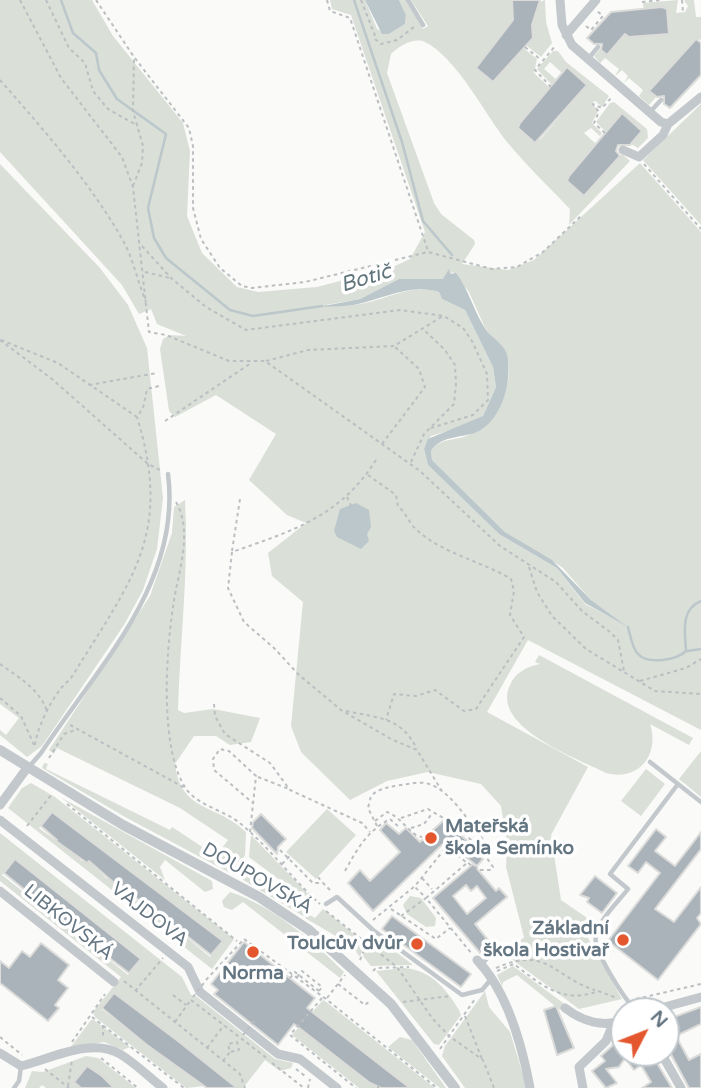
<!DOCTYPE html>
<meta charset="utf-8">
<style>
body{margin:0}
#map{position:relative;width:701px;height:1088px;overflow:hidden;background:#fafaf8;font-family:"Varela Round",sans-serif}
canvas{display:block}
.north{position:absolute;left:610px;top:997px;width:70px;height:70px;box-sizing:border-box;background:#fff;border:2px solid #c1c8cd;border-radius:50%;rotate:48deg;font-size:19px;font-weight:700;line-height:28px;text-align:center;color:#657683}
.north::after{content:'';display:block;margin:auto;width:24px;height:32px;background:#e4572e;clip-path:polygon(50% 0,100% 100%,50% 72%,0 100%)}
</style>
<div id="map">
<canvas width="701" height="1088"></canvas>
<div class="north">N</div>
</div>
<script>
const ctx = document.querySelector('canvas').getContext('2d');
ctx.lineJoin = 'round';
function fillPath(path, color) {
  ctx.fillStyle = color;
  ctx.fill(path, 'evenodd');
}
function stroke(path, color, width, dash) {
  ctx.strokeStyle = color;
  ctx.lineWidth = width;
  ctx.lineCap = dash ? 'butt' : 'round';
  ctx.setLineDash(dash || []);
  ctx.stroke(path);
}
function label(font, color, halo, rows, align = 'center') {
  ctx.font = font + ' "Varela Round",sans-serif';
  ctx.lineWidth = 7;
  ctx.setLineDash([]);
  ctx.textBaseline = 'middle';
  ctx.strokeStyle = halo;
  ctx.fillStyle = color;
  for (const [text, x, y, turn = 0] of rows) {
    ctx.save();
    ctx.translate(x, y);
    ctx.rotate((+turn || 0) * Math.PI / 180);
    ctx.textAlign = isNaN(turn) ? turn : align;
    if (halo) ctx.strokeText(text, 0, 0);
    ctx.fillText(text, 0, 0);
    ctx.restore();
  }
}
const green = new Path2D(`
 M0 0H92L113 36 183 123 190 151 187 216 202 253 237 287 258 292 317 287 393 267 410 259 425 232 351 15 332 9 330 0H365L377 29 389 34 405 24 406 15 399 0H406L423 29 428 26 411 0H512L513 20 476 68 493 82 522 47 537 59 534 73 550 88 520 123 540 140 587 85 567 67 562 73 550 62 544 69 558 81 552 85 537 69 553 51H558L566 62 609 96 602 107 595 101 592 103 598 111 592 123 602 133 600 136 591 128 584 133 596 144 567 181 584 196 622 154 630 161 569 225 570 209C549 187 526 165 507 142 485 114 456 57 425 42 414 37 399 46 391 54L387 73 434 203 441 214 474 240 475 244 462 264 508 270 534 260 640 163 701 232V730L528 640 487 712 588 767 551 835 561 900 593 922 588 938 622 999 579 1009 514 961 508 953 524 937 506 867 507 843 501 806 481 784 428 772 387 781 350 800 301 752 291 726 303 602 272 576 268 553 306 523 287 515 249 480 276 434 216 395 175 417 169 411 160 349 163 339 170 335 186 336 157 324 151 309 139 314 122 285 0 152ZM453 272 469 292 486 330 507 355C516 384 495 418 470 434 457 442 441 436 431 451L432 460 505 532 562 567 591 600 624 624 585 604 557 568 499 534 428 465 424 449 431 436 471 424 483 416 496 387 493 367 465 310 442 299 439 292C408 283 384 302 354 305 345 306 335 305 326 305L360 299 399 279H443Z
 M545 0 546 22 552 43 541 57 527 46 533 38 532 23 540 2Z
 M678 0 676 13 685 12 688 6 684 0H694L696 17H701V40L696 39 650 90 656 97 649 105 639 96 643 90 629 78 624 83 628 76 622 70 615 76 619 69 605 58 600 63 594 56 600 49 608 55 625 34 630 37 669 34 644 11 643 3Z
 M614 102 647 129 648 138 638 148 631 144 642 131 622 114 606 132 596 122 610 103Z
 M701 104V225L643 160Z
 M0 164 100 268 128 305 147 348 163 498 157 549 143 590 124 625 42 746 27 757 0 735V730L6 735 19 718 0 704Z
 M185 500C189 570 180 640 178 710L184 713 213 709 260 718 251 742 230 745 216 736H194L175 764C181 813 216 803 246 832L245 855 234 875 125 817 42 768 44 763 48 764 46 769 170 830 172 827 216 856 228 840 180 808 57 748 54 754 49 750 150 596 172 533 174 507Z
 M539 655 693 738 689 745 650 724C660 754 639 782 606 773 577 758 490 727 510 685 515 673 526 667 540 664L535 662Z
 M701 751V797L679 779Z
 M646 769 665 784 641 816 621 801Z
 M31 783 55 797 234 939 212 969 8 808 22 788ZM52 812 222 941 210 957 153 909H145L143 904 120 890 122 887 109 877 107 879 89 861H81L78 856 43 831 39 828Z
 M62 798 212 881 213 889 205 892 165 860 160 867 165 880Z
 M327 809 356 835 316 879 286 852Z
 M0 833 182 977 191 995 196 996 275 1059 293 1063 291 1068 280 1071 265 1060 243 1088H237L114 993 101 1009 204 1086 186 1088 95 1017 93 1012 121 977 0 881ZM15 859 140 959 128 975 2 875Z
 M251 835 315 901H308L249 857Z
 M248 871 306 912 303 916 240 878Z
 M230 892C273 906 313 941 344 972L340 978 243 902 232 910 224 907 222 901Z
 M410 896 421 898 436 918 435 926 426 927 407 914 403 905Z
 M323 909 365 943 360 957 351 945 305 918 308 914 315 918Z
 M376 937 412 964V965L371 966 363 956 369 941 372 942Z
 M513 966 566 1005 560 1010 517 975 503 982 502 986 497 975Z
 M404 968C430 970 446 988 459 1010L461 1015 439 1045 434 1044 376 971Z
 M485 991 489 1007 510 1032 527 1088H465L442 1056 445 1046Z
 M323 1000 325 1001 435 1088H410L314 1015 302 1031 362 1075 364 1080 372 1081 381 1088H359L292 1035Z
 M91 1020H94L130 1047 123 1050 104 1042 70 1048Z
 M400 1037 412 1040 446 1088H440L388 1047Z
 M86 1056 98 1058 136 1088H114L95 1071 81 1088H46L42 1085 39 1088H25L32 1071 43 1072Z`);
const water = new Path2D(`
 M365 0H399L406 15 405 24 389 34H382Z
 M449 269 450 274 456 273C469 290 474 312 486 330 493 339 507 346 508 359 511 384 502 418 479 431 463 439 442 434 431 451L432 460 505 532 552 560 591 600 628 627 585 603 557 568 499 534 428 465 424 449 428 439 483 416 496 387 493 367 465 310 442 299 439 292C411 283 385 298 358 304 346 307 332 306 319 307L360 299 399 279H443Z
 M356 503 369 510 371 527 367 534 369 541 361 549 337 537 334 531 340 509Z`);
const stream = new Path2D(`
 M61 0 73 33 96 53 99 70 117 99 166 134 148 208 154 238 166 258 230 310 253 316 322 306
 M354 0 402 142 423 221 452 255
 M628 627C630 634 632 648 638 654 648 665 677 660 686 651 685 632 680 610 701 601
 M687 651 701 649`);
const building = new Path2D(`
 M512 0H540L532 25 533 38 493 82 476 68 513 20Z
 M662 7 667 9 669 34 629 37 625 34 607 55 601 50 602 44H594L587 38 611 12Z
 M696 39 701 43V75L670 108 664 104V96L657 97 649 91Z
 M567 67 587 85 535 143 518 128 520 123Z
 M622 113 642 131 630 145H618L616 151 620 156 584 196 567 181 569 176Z
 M52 812 223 941 211 955 153 909 130 894 129 896 89 861 87 863 56 841 57 840 41 826Z
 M261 814 286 839 278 847 277 854 252 828 253 822Z
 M444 820 473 846 465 844 483 859 477 866 446 841 373 911 348 883 360 870 370 881 400 852 380 830 386 823 399 834 406 828 420 842Z
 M656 829 666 837 655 851 675 866 701 832V849L655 909 674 922 701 887V913L697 918 701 924 658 980 608 941 660 873 646 862 638 873 628 866Z
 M15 859 141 959 129 973 40 905 41 903 4 873Z
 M473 864 496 891 499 888 507 897 475 924 492 945 481 954 433 898ZM466 885 471 891 477 886 486 898 467 914 453 896Z
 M595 876 617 893 602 913 587 902 589 898 580 895Z
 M392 916 471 974 461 987 382 929Z
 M244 942 315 998 307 1008 410 1088H381L370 1083 294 1024 278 1045 214 994 218 990 211 984Z
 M41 943 69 965 58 980 68 988 55 1005 59 1008 48 1021 0 983V961L9 968 22 951 30 957Z
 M114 993 178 1041 237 1088H207L147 1045 102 1008Z
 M556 1006 574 1048 557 1055 544 1010Z
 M701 1007V1024L676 1036 689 1060 701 1054V1088H689L666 1045V1020Z
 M624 1035V1053H651L672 1088H642L651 1082 641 1065 634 1070 625 1058 619 1067 606 1069 617 1083 606 1088 592 1071 605 1061 601 1056Z
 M87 1066 102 1076 114 1088H81L74 1082Z`);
const path = new Path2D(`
 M20 0 61 78 122 157 133 187 149 332 166 335 229 361H265L382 444 420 471 500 546 556 582 582 611 610 632 618 640 624 671
 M46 0 69 48 85 63 93 91 108 109 138 126
 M96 0 134 57 189 128 193 146V208L201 239 220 268 242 286 252 288 305 282 428 252 492 269 517 267 543 252 581 216
 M327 0 330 11 350 18 428 251
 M361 0 376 38
 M682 0 683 12
 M642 2 662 0
 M586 26 591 30 603 16 597 11
 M375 39 381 44 397 40 414 27
 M525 47 541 60
 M0 80C43 129 88 180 121 237 133 257 137 280 146 302
 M551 87 535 70 556 45
 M605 133 594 123 599 112 593 104 602 108 612 97
 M644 164 701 229
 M133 186 142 163 143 146 133 111 134 58
 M142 246 171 278 206 307 246 330 400 310 444 316 463 328 472 341 487 374 488 400 473 415 428 429
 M145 272 170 278
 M0 340 52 379 148 464 162 471
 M1 340 58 363 137 417 143 408 147 389 159 386
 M266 361 308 350 394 346 443 316
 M89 385 157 373
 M165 421 251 363
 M382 444 425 387 419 369 395 347
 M376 460C340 517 292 531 232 552L228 588 244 622 274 648 299 675 341 710 393 740 417 750 443 793
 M411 462 424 434 454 404 456 384 455 365 445 350 422 328
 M368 475 396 495 398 506C407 514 410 525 418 531 444 554 481 561 511 579L514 591 510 615 524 637 476 709 464 711 435 690 416 696 394 694 386 720
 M347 497 352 508
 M176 502C194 533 177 575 173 607 166 653 159 752 187 790 199 806 226 811 241 824 270 848 292 879 320 904
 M232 551 240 499
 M529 567 537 592 552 616 586 649 655 691 701 694
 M0 664C18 677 41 690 47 712
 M640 681 686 668 701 659
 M0 698 21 716 35 747
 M214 704 215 716 225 734 270 763 290 790 362 823 370 832
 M346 711C379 718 401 717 417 749
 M70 725 185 788
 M35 745C37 729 49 704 59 691 63 685 69 681 73 675 132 579 173 534 137 417
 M49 758 64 734 78 729
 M258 777 289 789
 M67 804 237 941
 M401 818 428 809 445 819
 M375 821 387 812C402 817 409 835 422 837
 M27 826 52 794
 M377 826 368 808 371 796C379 788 389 787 401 785 409 784 420 781 429 784 452 791 471 826 486 843L480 848 461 831 469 823
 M411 828 424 824 431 815
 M250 832 256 776 229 751 220 749 213 759 214 770 253 803
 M280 850 313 883H323L331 891
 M468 863 480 870H491L493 867 480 848
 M282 864 290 856
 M345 871C357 849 367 831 390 819L400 828
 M318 877 322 882
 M422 878 432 889
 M391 909 436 939 450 928
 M326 911 397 967 432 1018 449 1036 483 1060 494 1088
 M305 916 311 908
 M401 916 426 898 415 887
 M373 920 415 886 447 846 467 863 426 898 472 954
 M360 960 369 938
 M496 968C548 945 553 977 595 990
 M373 971 376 968 409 967
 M497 971 514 964C540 984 563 1005 598 991L617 998
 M297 977 302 971 322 987 319 991
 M206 980 244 939 326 999 437 1088
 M124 981 240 1074 245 1088
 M338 984 365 1005 371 1000
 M135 991 163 958
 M173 995 186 1005
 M322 998 290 1035 356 1088
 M327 998 345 975
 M636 999 701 984
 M191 1000 268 1059
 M403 1002 450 996
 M465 1016 482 1059
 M92 1017 184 1088
 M175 1022 190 1001
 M103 1025V1037
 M0 1037 22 1055
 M72 1042 105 994
 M207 1048 224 1025
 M440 1049 475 999
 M101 1058 138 1088
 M223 1061 230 1052 228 1044 237 1042 239 1050 230 1052
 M272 1063 304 1088
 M45 1069 69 1088
 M296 1069 305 1076
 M68 1086 72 1060
 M308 1088 310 1079
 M378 1088V1086`);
const service = new Path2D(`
 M408 0 423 25
 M588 59 598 47
 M650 112 661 100
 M650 762 678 784
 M28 768 41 753C97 668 182 583 168 474
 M326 904 337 897 373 930 462 995 482 990 492 978
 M482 965 493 950
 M636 1011C625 999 591 949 596 934 601 918 618 902 628 889L610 874 678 784 701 802
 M14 1088 19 1081 21 1066`);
const minor = new Path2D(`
 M560 0 562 25 572 45 661 122 668 124
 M566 35 596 0
 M668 124 701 97
 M623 150 639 157 663 135 668 124
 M0 805 27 768
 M0 820 188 967 200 992 278 1054 300 1059 337 1088
 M0 891 114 982
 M477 960C508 992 522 1045 530 1088
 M565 1008C582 1021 603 1028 624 1020
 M650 1011 701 997
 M0 1053 21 1066C50 1059 92 1037 120 1054 135 1063 149 1077 163 1088
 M661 1053 681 1088
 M583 1088 579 1067 606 1041 613 1024`);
const tertiary = new Path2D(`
 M0 750 123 825 259 897 309 930 391 1004 455 1088`);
const pathBridge = new Path2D(`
 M290 978 295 972 319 991
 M193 997 204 983
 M243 1035 255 1020`);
const markers = [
 [431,838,7,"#e4572e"],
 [623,940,7,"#e4572e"],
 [417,944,7,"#e4572e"],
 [253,952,7,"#e4572e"]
];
const poiNames = [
 ["Mateřská",445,827,"left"],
 ["škola Semínko",445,849,"left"],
 ["Základní",609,929],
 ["škola Hostivař",609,951],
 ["Toulcův dvůr",403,944],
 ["Norma",253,974,"center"]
];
const streetNames = [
 ["DOUPOVSKÁ",257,879,30],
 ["VAJDOVA",149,915,38],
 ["LIBKOVSKÁ",68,923,39]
];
const waterNames = [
 ["Botič",366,279,-17]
];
fillPath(green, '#dadfd7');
fillPath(water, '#bbc7cb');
stroke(stream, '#bbc7cb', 2.5);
fillPath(building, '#aab3b9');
stroke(building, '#dcdcda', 2);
stroke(path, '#bbbfc2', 2, [3.5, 3.5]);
stroke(service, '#c3c8cc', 4.5);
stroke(minor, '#c3c8cc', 9);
stroke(tertiary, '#c3c8cc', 10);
stroke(pathBridge, '#bbbfc2', 2, [3.5, 3.5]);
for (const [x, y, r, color] of markers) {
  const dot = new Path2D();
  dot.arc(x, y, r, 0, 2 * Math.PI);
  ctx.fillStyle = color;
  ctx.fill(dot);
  stroke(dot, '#fff', 2.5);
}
label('bold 19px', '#657683', '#fff', poiNames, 'right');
label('19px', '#657683', '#fff', streetNames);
label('italic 21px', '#60757c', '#fff', waterNames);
</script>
